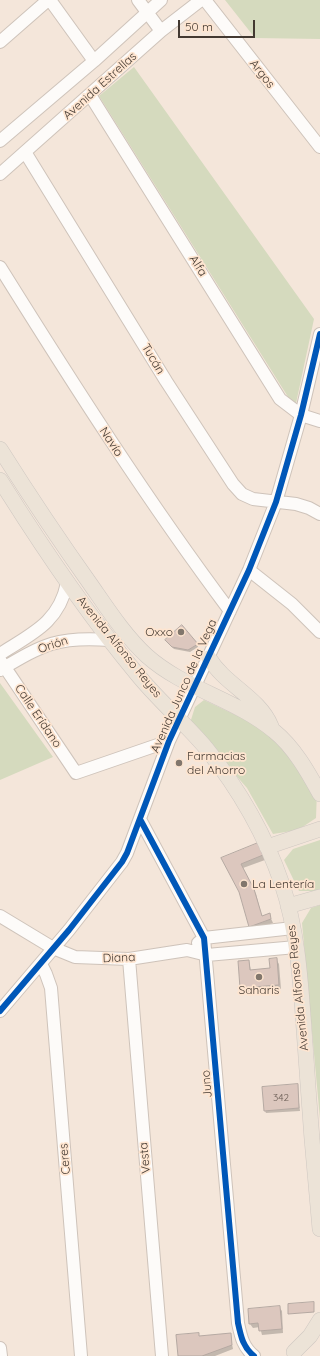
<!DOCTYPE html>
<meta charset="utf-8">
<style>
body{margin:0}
#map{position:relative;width:320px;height:1356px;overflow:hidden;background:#f4e6da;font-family:Quicksand,sans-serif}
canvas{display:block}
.scale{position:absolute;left:178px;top:20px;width:77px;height:18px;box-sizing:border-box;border:2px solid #433931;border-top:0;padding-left:5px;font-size:12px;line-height:14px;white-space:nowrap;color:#433931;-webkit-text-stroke:3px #fee5d0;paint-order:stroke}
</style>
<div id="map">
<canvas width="320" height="1356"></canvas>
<div class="scale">50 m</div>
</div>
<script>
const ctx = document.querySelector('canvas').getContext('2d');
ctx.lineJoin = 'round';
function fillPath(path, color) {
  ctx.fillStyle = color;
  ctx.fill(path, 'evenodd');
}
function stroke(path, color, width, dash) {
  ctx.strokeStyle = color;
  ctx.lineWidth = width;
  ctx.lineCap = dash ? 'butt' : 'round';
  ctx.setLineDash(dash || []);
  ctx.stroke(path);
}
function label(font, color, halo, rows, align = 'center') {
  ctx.font = font + ' Quicksand,sans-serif';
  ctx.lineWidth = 3.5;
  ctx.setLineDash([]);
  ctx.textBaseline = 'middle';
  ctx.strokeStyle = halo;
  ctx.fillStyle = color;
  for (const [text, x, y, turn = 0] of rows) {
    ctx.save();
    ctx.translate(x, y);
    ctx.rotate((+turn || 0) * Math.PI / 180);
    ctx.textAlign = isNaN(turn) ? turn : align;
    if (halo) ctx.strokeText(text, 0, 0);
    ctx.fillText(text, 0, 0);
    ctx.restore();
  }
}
const green = new Path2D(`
 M225 0H320V39L255 38Z
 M134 67 314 319 295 408 99 96Z
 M0 683 53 757 0 780Z
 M204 700 267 730 317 791 316 818 298 830 273 834 247 788 190 723 195 707Z
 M320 840V891H299L284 860 293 849Z
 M320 905V1119L302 923 311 908Z`);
const shadow = new Path2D(`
 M168 643 197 644 198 647 190 652 174 649Z
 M260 848 265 860 243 868 256 894 262 917 269 914 273 923 252 931 240 892 222 859Z
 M276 959 279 964 281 989 244 992 241 988 249 961 251 971 271 969Z
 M297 1085 300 1111 266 1113 265 1111Z
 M314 1304V1312L289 1313Z
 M279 1307 282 1311 283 1333 262 1335 260 1327 253 1328 250 1324Z
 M198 1334 200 1337 230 1334 233 1349 215 1356H179Z`);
const building = new Path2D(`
 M182 625 198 644 188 650 172 647 165 640Z
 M258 843 263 855 241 864 254 889 262 916 270 913 271 919 249 927 239 892 221 858Z
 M277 958 279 985 240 988 238 961 249 960 250 970 270 968 269 959Z
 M298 1084 299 1108 264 1111 262 1087Z
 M314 1302V1312L288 1314V1304Z
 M280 1306 282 1329 259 1331 258 1323 249 1324 248 1309Z
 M199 1333V1336L231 1333 232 1345 202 1356H178L176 1335Z`);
const minor = new Path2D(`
 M50 0 94 61
 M138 0 161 31
 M205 0 320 147
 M0 42 48 0
 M90 95 280 399 301 415 320 421
 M0 141 94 61 161 0
 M25 152 166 381 233 484 242 494 253 499 296 504 309 508 320 514
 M0 174 161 31 201 0
 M0 267C73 384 147 500 230 611
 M249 570 292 604 320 632
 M0 654C31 634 59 623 67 583
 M0 660 76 773 169 741
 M0 670C44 644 58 636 110 640
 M141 821 204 938 238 1323C241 1337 243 1347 254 1356
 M0 916 53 948 75 957 129 959 187 950 207 955 296 947
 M198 943 204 938 293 928
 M129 959 162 1356
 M41 964 46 974 51 988 81 1356
 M0 1011 69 930 122 862 127 853 169 741 249 570 276 502 301 415 320 334
 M0 1348 1 1356`);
const major = new Path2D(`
 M0 449C29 495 59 540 91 585 107 608 125 636 147 656 184 689 236 699 274 731 294 747 308 772 320 794
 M0 480C42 547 86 613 137 674 158 700 184 722 206 748 239 789 265 834 282 884 299 935 301 990 305 1043 309 1105 314 1167 320 1229
 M209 658C225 685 259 697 271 726
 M267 847 320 829
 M288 906 320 897
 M294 1352 310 1336 320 1320`);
const cycleway = new Path2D(`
 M141 821 204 938 238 1323C241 1337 243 1347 254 1356
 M0 1011 69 930 122 862 127 853 169 741 249 570 276 502 301 415 320 334`);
const markers = [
 [181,632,4,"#81766c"],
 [179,763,4,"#81766c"],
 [244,884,4,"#81766c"],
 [259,977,4,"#81766c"]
];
const numberNames = [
 ["342",281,1098]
];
const streetNames = [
 ["Argos",262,74,52],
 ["Avenida Estrellas",100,86,-42],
 ["Alfa",198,266,58],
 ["Tucán",153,359,59],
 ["Navío",111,442,57],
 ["Orión",53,645,-18],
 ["Avenida Alfonso Reyes",119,647,51],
 ["Avenida Junco de la Vega",184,686,-66],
 ["Calle Erídano",38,716,56],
 ["Diana",119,958,-2],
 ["Avenida Alfonso Reyes",298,988,-96],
 ["Juno",207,1084,-95],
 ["Vesta",145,1158,-95],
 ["Ceres",65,1159,-95]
];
const poiNames = [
 ["Oxxo",173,632,"right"],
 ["Farmacias",187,756],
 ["del Ahorro",187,770],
 ["La Lentería",252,884],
 ["Saharis",259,990,"center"]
];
fillPath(green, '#d5dabe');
fillPath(shadow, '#0003');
fillPath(building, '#dcc7be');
stroke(building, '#b5a9a2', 1);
stroke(minor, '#cec3ba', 14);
stroke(major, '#cec7c1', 16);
stroke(minor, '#fdfbf9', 12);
stroke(major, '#ece3d7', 15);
stroke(cycleway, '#0057b8', 6);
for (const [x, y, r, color] of markers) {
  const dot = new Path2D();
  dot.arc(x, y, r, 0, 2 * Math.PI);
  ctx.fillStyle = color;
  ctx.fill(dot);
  stroke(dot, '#fee5d0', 1.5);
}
label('10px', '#695c54', null, numberNames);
label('12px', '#433931', '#fee5d0', streetNames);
label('12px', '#433931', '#fee5d0', poiNames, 'left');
</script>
